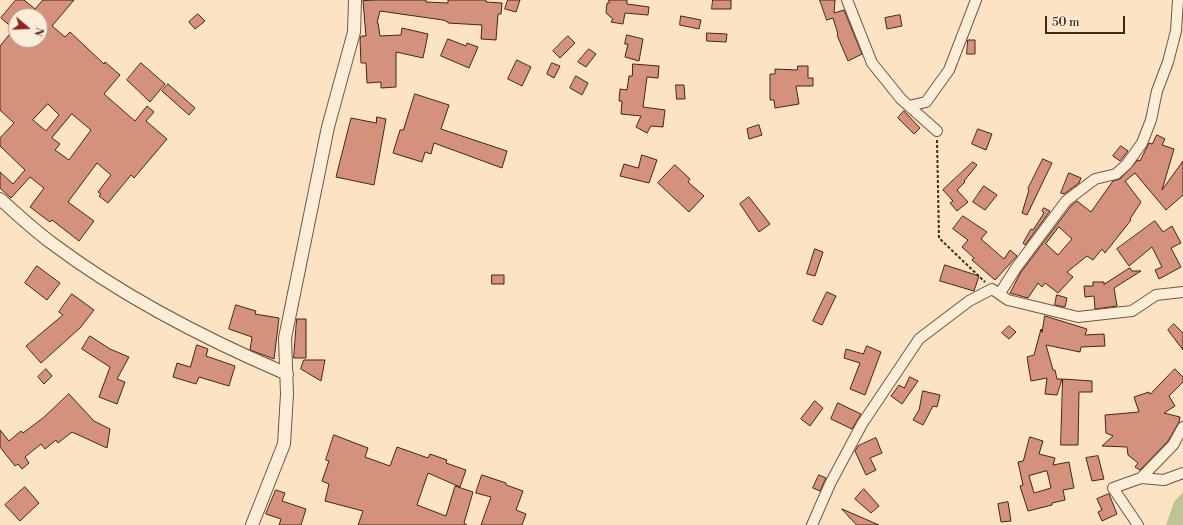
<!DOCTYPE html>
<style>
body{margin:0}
#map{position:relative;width:1183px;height:525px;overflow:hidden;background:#fbe3c3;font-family:"Libre Bodoni",serif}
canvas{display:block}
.north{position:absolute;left:8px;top:8px;width:40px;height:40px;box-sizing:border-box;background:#fcedd8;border:1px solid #b29e8b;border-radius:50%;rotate:109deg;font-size:11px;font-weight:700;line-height:16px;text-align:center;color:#442718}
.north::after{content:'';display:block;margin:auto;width:14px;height:18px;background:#8f2418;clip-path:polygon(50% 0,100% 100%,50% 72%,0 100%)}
.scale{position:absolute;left:1045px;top:16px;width:80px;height:18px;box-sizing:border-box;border:2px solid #442718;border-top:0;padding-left:5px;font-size:12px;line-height:14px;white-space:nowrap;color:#442718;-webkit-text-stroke:3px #fcedd8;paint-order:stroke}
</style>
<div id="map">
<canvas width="1183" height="525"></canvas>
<div class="north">N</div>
<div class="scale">50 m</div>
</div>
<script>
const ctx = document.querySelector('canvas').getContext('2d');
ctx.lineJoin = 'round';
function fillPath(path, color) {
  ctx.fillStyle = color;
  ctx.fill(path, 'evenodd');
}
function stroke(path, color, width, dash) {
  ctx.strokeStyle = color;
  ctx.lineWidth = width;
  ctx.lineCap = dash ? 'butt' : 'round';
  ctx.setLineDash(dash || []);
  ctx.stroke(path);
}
const green = new Path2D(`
 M1183 492V525H1166L1174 502Z`);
const building = new Path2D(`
 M16 0H24L35 9 43 0H74L52 26 65 37 70 32 104 64 105 62 120 75 104 94 135 121 147 106 154 112 146 121 167 139 134 178 131 175 108 203 99 196 101 194 98 192 111 175 97 163 68 202 94 221 79 241 52 220 50 222 30 207 44 188 30 177 11 198 0 188V172L13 184 25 170 0 146V138L14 123 0 110V46L14 29 1 18ZM16 16H40V40H16ZM48 104 59 115 46 131 33 120ZM72 114 91 130 69 160 55 150 60 144 52 138Z
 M377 0H426V2L448 3V0H486V2L502 3 501 14H498L496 40 481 39 482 25 448 23V22L443 20 380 11 377 23H378L380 36 401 35 402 28 428 34 423 58 396 52V87L381 88V82L367 83 366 63H361L360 39 361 36H366L363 1Z
 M508 0H520L516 12 505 9Z
 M609 0H627V4L649 7 648 15 625 13 623 24 611 22 613 19 606 13 607 3H609Z
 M713 0H731V9H712Z
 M820 0H835L834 13 844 10 862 54 848 61 837 35 838 34 833 18 827 20Z
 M198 14 205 21 195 29 189 22Z
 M900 15 902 26 887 29 885 18Z
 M681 16 701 20 699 29 680 25Z
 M707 33 727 34 726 42 707 41Z
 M627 35 643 39 639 61 625 57 628 44H625Z
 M568 36 575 43 560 58 553 51Z
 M448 39 466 46 467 43 478 47 469 68 441 56Z
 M968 40H975V54H967Z
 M589 49 596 54 586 67 578 62Z
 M517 60 531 67 522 86 508 79Z
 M141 63 165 84 150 102 127 80Z
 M552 63 560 66 554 78 547 74Z
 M633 64 659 66 658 78 647 77 643 107 665 110 663 127 651 126 647 133 636 127 641 116 621 114 622 101H619L620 89 627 90 629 76H632Z
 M798 66H808V78H813V86H796L799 104 775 108 774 100H770V74H775V69L797 70Z
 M576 76 588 83 582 95 570 88Z
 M168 84 195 108 189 115 162 91Z
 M676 85H684L685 99H677Z
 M415 94 449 105 441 129 507 151 502 168 434 143 431 154 425 152 422 162 393 153 400 130H403Z
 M904 111 920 128 914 134 898 118Z
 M377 117 386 119 374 185 336 177 351 118 376 123Z
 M759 125 762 135 749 139 747 129Z
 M978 129 992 134 986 150 972 144Z
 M1157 135 1165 139 1162 145 1174 149 1162 190 1183 161V195L1166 210 1135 173 1125 181 1141 202 1130 219 1131 220 1105 253 1102 249 1093 260 1087 256 1067 272 1073 277 1058 293 1045 283 1042 287 1038 283 1028 298 1010 293 1021 272 1071 206 1077 201 1091 212 1113 181 1120 179 1138 160 1140 161 1149 143 1152 144ZM1059 227 1072 239 1058 255 1046 244Z
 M1121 146 1128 151 1120 161 1113 156Z
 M642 155 657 160 649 183 620 176 624 164 638 168Z
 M1043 159 1052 163 1027 215 1022 213 1029 190 1028 189Z
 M973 162 977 165 964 181 965 182 957 190 968 202 957 211 950 203 953 201 943 190Z
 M675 165 690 179 688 182 704 196 689 212 658 183Z
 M1069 173 1081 178 1079 183 1064 194 1061 193Z
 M984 186 997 195 985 210 973 202Z
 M749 197 770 224 759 232 740 204Z
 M1044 208 1050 211 1025 245 1023 243 1031 229 1033 230 1044 213 1042 211Z
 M963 216 987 232 981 239 1004 259 1010 250 1017 256 995 280 972 260 974 258 962 247 968 240 953 229Z
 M1155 221 1163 232 1172 226 1181 243 1171 248 1181 267 1159 279 1155 270 1162 267 1152 247 1129 266 1117 249Z
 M815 249 823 252 815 276 807 274Z
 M945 265 979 276 974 291 940 281Z
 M37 266 60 283 47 300 25 283Z
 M1130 268 1132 271H1141L1114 288 1117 306 1095 309 1094 296 1085 297 1084 286H1093V282H1104V284Z
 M492 275H504V284H492Z
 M827 292 836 296 822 325 813 321Z
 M72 294 94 310 80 328 41 363 26 346 63 315 59 312Z
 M1057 295 1067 298 1065 307 1055 305Z
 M236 305 256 311 255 314 279 318 274 359 250 350 252 337 229 329Z
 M1045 316 1087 329 1085 335 1104 334 1105 346 1081 347 1080 352 1046 345 1053 370H1055L1057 379H1062L1057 395 1045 394 1047 378 1031 381 1027 357 1034 355 1041 329 1042 332Z
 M297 319H306V358H294Z
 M1174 324 1183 333V350L1168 330Z
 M1009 326 1016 332 1009 339 1002 333Z
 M90 336 110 349 129 357 117 379 125 382 117 404 99 397 110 367 82 349Z
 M197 345 208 349 206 356 235 366 229 386 199 377 196 384 173 377 177 363 190 367Z
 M867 346 881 352 865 395 850 389 860 363 844 358 846 349 863 354Z
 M304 360H325L321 381 301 369Z
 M46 369 52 376 44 384 38 377Z
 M1175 369 1183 377V382L1169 396 1175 406 1164 413 1180 417 1179 422 1168 441 1140 470 1135 467 1138 463 1128 455 1127 447 1102 446 1113 436 1106 433 1105 415 1139 412 1134 397 1149 392 1150 394Z
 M910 377 918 381 902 404 891 396 899 385 904 388Z
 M1063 379 1092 381V392H1079L1078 445H1061Z
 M923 391 940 395 937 407 933 406 923 425 913 420 919 410Z
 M69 394 94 421 110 429 107 448 72 432 58 443 56 440 45 449 41 444 25 457 29 463 22 469 18 464 15 466 0 447V430L9 441 21 431 23 433 43 418Z
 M815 401 823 408 810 426 801 419Z
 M838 403 861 414 852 429 831 419Z
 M334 435 368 448 365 457 390 466 397 447 428 458 430 454 447 460 446 463 466 470 460 487 428 473 417 505 446 516 455 486 473 492 464 523 467 525H358L363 511 325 501 329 484 322 481 329 461 326 460Z
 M1030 437 1043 441 1039 454 1055 458 1053 465 1069 462 1074 488 1063 490 1065 500 1052 503V505L1028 511 1020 486 1023 485 1018 462 1023 461ZM1047 471 1051 488 1034 493 1029 476Z
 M876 438 882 453 870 458 876 470 866 475 855 451 858 446Z
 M1098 456 1104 479 1092 481 1086 458Z
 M482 475 506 483V485L523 491 516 510 526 514 522 525H481L491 497 476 493Z
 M819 475 826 478 820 491 813 488Z
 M25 487 39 503 20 521 5 505Z
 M864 489 879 506 871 513 855 499Z
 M276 490 285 493 282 501 306 509 301 525H279L281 519 266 514Z
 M1109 494 1117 514 1102 521 1098 512 1102 510 1097 499Z
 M1008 502 1011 521 1001 522 998 504Z
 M842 509 879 525H857Z`);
const path = new Path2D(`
 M937 140 939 238 985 282`);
const minor = new Path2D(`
 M847 0 872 63 901 99 937 131
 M909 106 926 102 949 70 976 0
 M1000 293 1016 268 1066 201 1095 179 1116 174 1127 164 1142 143 1151 120 1157 91 1168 62 1176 31 1178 0
 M1141 478 1164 480 1183 473
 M812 525 830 484 862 424 919 339 969 301 992 289 1008 300 1078 317 1132 311 1156 295 1183 292
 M1138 525 1113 488 1141 478 1173 445 1183 427`);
const tertiary = new Path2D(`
 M0 199C17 214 35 231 53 244 125 298 205 339 287 374
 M252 525 284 444 287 394 285 338 328 127 354 32 355 0`);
fillPath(green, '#bec494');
fillPath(building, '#d4917b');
stroke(building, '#442718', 1);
stroke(minor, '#725643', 12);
stroke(tertiary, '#725643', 14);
stroke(path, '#442718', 2, [3, 2]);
stroke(minor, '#fcedd8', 10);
stroke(tertiary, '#fcedd8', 12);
</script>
